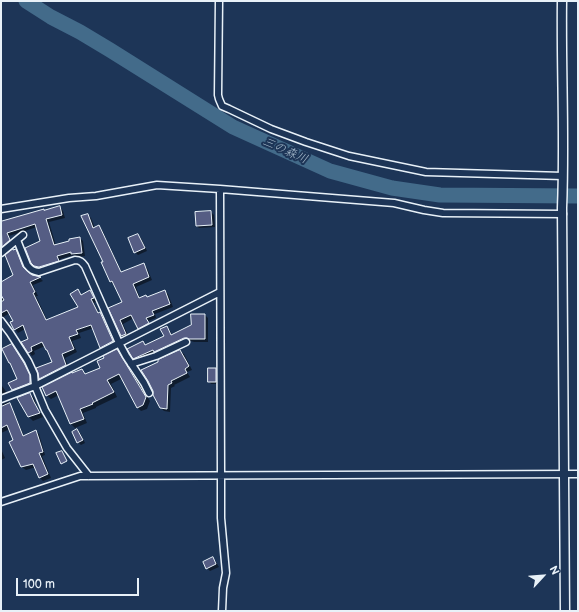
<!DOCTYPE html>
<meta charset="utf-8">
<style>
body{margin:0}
#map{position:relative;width:579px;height:612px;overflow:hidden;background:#1d3557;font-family:"Balsamiq Sans",sans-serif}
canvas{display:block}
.frame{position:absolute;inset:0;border:2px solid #e8f1f8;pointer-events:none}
.north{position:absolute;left:523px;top:556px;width:40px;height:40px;-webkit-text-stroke:3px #1d3557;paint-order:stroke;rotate:64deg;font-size:11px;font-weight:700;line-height:16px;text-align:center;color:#e8f1f8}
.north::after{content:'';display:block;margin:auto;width:14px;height:18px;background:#e8f1f8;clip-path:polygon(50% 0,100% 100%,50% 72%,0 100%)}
.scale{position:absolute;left:16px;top:578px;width:123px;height:18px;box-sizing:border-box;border:2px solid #e8f1f8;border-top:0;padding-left:5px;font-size:12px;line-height:14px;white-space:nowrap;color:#e8f1f8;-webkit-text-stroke:3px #1d3557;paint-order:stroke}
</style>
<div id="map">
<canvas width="579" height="612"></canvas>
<div class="frame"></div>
<div class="north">N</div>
<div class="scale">100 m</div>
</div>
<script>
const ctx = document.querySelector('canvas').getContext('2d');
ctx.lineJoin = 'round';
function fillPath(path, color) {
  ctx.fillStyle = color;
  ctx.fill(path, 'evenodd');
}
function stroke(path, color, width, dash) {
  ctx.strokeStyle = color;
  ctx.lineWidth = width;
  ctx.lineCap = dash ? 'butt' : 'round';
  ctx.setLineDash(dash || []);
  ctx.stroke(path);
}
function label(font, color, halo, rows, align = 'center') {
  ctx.font = font + ' "Balsamiq Sans","Klee One",sans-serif';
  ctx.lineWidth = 4;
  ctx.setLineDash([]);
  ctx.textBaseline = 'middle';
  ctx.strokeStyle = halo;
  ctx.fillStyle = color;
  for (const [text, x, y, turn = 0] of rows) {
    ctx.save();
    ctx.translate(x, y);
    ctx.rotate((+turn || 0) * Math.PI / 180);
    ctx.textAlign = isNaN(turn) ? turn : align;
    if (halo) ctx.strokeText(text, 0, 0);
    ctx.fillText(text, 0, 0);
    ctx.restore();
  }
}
const shadow = new Path2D(`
 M60 207 63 211 65 218 49 222 56 246 80 238 83 241 85 256 76 257 74 255 60 259 61 264 39 269 32 262 41 242 37 227 9 236 12 244 1 252V223L25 215Z
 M211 212 214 215 215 227 199 228 196 225Z
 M88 215 91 218 95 228 99 226 102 230 122 273 143 265 147 268 152 280 136 287 140 298H147L165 291 168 294 173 307 155 314 156 318 148 321 151 327 142 331 139 328 134 318 123 324 129 337 125 339 122 336 110 308 123 302 114 285 111 282 102 263 104 262Z
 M138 235 141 238 147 251 138 255 135 252Z
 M16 250 19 254 26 271 31 276 40 278 43 281 33 285 38 296H36L47 320 79 307 77 290 82 296 90 291 93 295 97 301 94 303 99 313H100L104 316 116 345 104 351 101 347 94 328 79 333 81 338 72 341 77 352 65 358 69 369 43 382 40 379 54 363 49 352 47 350 45 346 34 351 35 354 32 356 29 352V340L25 329 18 333 15 329V321L10 313 3 317 1 315V282L15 275Z
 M205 315 208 318V342H194L191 341H188L137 362 134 358 143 342 146 346 165 336 167 327 170 331 172 335 192 325Z
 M12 345 15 349 28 368 33 380 34 387 17 393 13 389 18 379Z
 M117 350 121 354 150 401 147 409 141 411 137 407 123 378 111 384 117 397 96 407V408L83 413 87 423 75 428 71 424 59 395 51 399 47 396 44 388 82 370 86 375 101 368Z
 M180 351 184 354 192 370 187 372 190 377 174 385 175 386 171 388 170 412 164 411 161 408 154 395Z
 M216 369 219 372V384H211L209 381Z
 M2 386 5 390 8 396 1 399V387Z
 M30 394 34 398 37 407 43 417 33 421 29 417Z
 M8 402 11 405 24 436 36 431 39 434 45 455 42 456 51 478 43 481 40 478 36 467 26 470 22 467 11 442 15 440 10 429 1 433V405L4 407 2 404Z
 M77 430 80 433 85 443 81 445 78 442 73 432Z
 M1 449 5 458 1 460Z
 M213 559 216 562 219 567 210 571 207 568 204 563Z`);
const river = new Path2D(`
 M26 1 51 17 80 32 110 50 233 127 330 171 392 188 440 195 578 196`);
const building = new Path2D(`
 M60 206 62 215 46 219 54 245 69 241V239L80 237 82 253 71 254V252L57 256 59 261 39 267 34 266 31 263 25 248 40 241 35 224 7 233 10 240 2 247 1 220 2 221 44 209V210Z
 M211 211 212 225 196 226 195 212Z
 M88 214 93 228 99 225 121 272 144 263 149 277 133 284 139 298 146 295 147 297 165 290 170 304 152 311 154 315 146 318 149 323 138 329 131 315 120 320 126 334 121 336 108 308 122 302 112 281 110 282 101 262H103L81 216Z
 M138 234 145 248 134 253 128 238Z
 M13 249V250L16 249 23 267 27 271 32 275 41 277 30 282 35 292 33 293 46 320 78 307 70 294 78 289 81 295 90 290 94 298 91 299 98 313 100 312 113 341 100 348 91 325 76 330 78 334 69 337 74 349 62 354 66 365 39 379 38 373 36 368 52 362 47 350H46L42 342 31 347 32 351 28 353 21 342 28 339 23 325 14 330 10 322 13 321 7 310 1 313V302L4 300 1 295V282L13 275 5 255Z
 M191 314H205V339H189L187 338H184L154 352 153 350 133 359 127 349 143 341 145 345 164 336 160 329 167 326 171 335 191 325Z
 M12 344 24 363 30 375V383L12 390 8 383 17 379 10 363H9L2 349Z
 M117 349 146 397 143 405 137 408 119 374 107 380 114 392 92 403 93 404 80 409 84 419 70 424 56 391 46 396 42 387 72 372V373L82 369 85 374 100 368 97 361 104 358 103 356Z
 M180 350 189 366 185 369 187 373 171 381 172 383 168 385 167 409 160 408 153 395V391L148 381 141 370 158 362V360Z
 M208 368H216V382H208Z
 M30 393 34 402 40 413 28 417 17 398Z
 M10 403 23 436 36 430 43 452 39 453 48 474 39 478 33 464 21 467 9 442 13 440 7 425 1 428V407Z
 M77 429 83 440 77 443 72 432Z
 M62 451 67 461 61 464 56 453Z
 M213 557 216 564 206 569 203 562Z`);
const minor = new Path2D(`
 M219 1 218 95 219 99 222 106 229 109 271 129 306 142 349 156 426 172 563 176
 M220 189 221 475V518L226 573 223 588 222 611
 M1 209 69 198 96 196 157 185 220 189 394 203 424 210 443 213 563 214
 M17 240 27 265C31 270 33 271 39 272L75 260C80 260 82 262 85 266L119 343 126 356 144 383 149 393
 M1 253 23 235
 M1 321 10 333 28 361 34 374 35 386 45 410 67 448 89 476
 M131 364 156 356 186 342
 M1 399 35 386 220 292
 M1 502 80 476 578 474`);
const tertiary = new Path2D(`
 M562 1C561 70 565 139 562 208L565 611`);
const waterNames = [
 ["三の森川",285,151,24]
];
fillPath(shadow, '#0007');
stroke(river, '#436b8a', 15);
fillPath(building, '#555d84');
stroke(building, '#e8f1f8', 1);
stroke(minor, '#e8f1f8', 9);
stroke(tertiary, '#e8f1f8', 11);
stroke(minor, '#1d3557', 6);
stroke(tertiary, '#1d3557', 8);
label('italic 12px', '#aec2d2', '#1d3557', waterNames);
</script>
